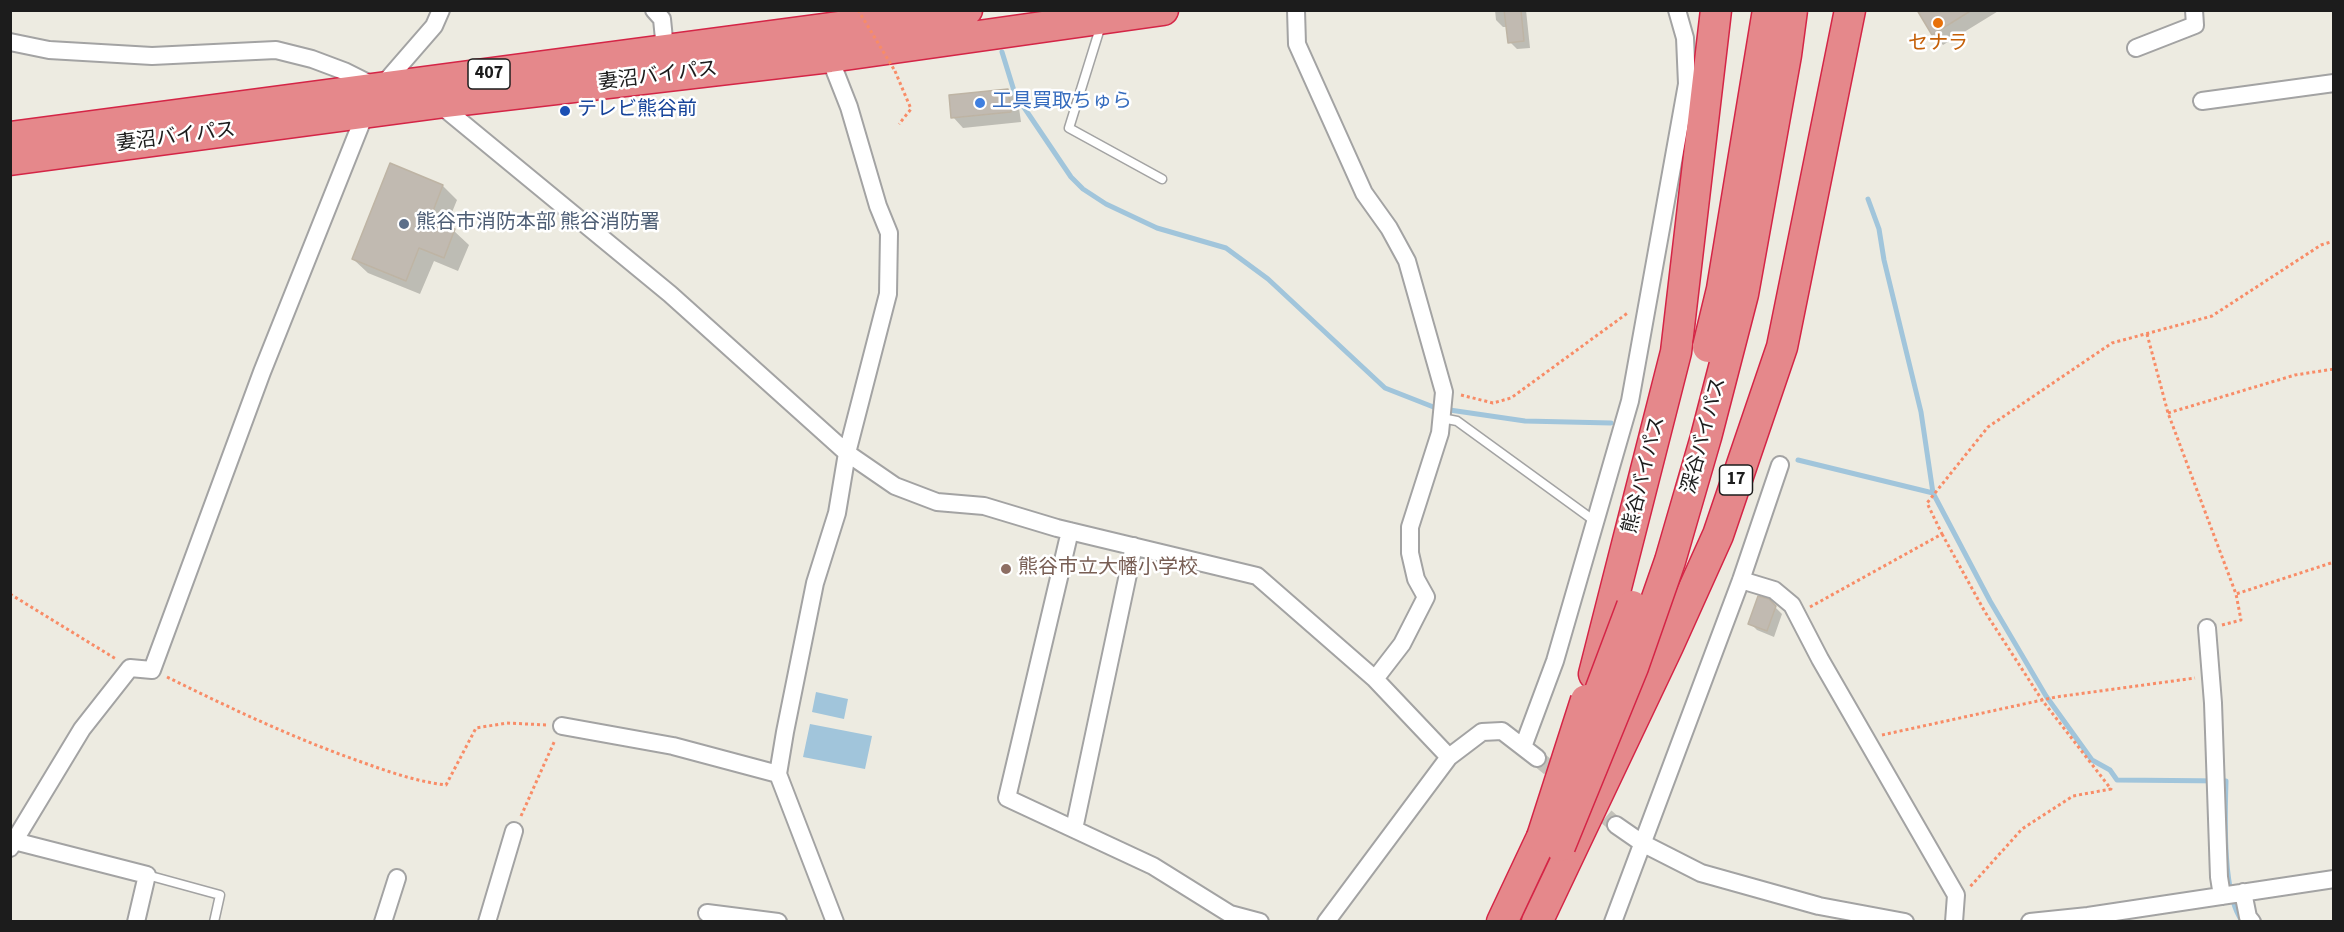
<!DOCTYPE html>
<meta charset="utf-8">
<style>
body{margin:0}
#map{position:relative;width:2344px;height:932px;overflow:hidden;background:#edebe1;font-family:"Source Sans 3",sans-serif}
canvas{display:block}
.frame{position:absolute;inset:0;border:12px solid #1c1c1c;pointer-events:none}
</style>
<div id="map">
<canvas width="2344" height="932"></canvas>
<div class="frame"></div>
</div>
<script>
const ctx = document.querySelector('canvas').getContext('2d');
ctx.lineJoin = 'round';
function fillPath(path, color) {
  ctx.fillStyle = color;
  ctx.fill(path, 'evenodd');
}
function stroke(path, color, width, dash) {
  ctx.strokeStyle = color;
  ctx.lineWidth = width;
  ctx.lineCap = dash ? 'butt' : 'round';
  ctx.setLineDash(dash || []);
  ctx.stroke(path);
}
function label(font, color, halo, rows, align = 'center') {
  ctx.font = font + ' "Source Sans 3","Noto Sans JP",sans-serif';
  ctx.lineWidth = 5;
  ctx.setLineDash([]);
  ctx.textBaseline = 'middle';
  ctx.strokeStyle = halo;
  ctx.fillStyle = color;
  for (const [text, x, y, turn = 0] of rows) {
    ctx.save();
    ctx.translate(x, y);
    ctx.rotate((+turn || 0) * Math.PI / 180);
    ctx.textAlign = isNaN(turn) ? turn : align;
    if (halo) ctx.strokeText(text, 0, 0);
    ctx.fillText(text, 0, 0);
    ctx.restore();
  }
}
const water = new Path2D(`
 M816 692 848 699 844 719 812 712Z
 M810 724 872 736 865 769 803 757Z`);
const shadow = new Path2D(`
 M1495 10H1526L1530 48 1517 49 1510 42 1508 27H1503L1496 20Z
 M1918 10H2000L1943 45 1933 34Z
 M1008 90 1018 101 1021 122 963 128 953 117Z
 M443 186 457 200 446 227 454 231 469 245 458 271 434 261 420 294 368 273 353 259Z
 M1775 607 1782 614 1774 637 1757 630 1750 623Z`);
const stream = new Path2D(`
 M1002 52 1015 94 1071 177 1083 189 1106 204 1157 228 1226 248 1268 279 1385 388 1436 408 1525 421 1611 423
 M1868 199 1879 229 1884 260 1921 412 1933 493 1990 601 2046 696 2092 760 2110 770 2117 780 2226 781C2225 814 2222 897 2243 922
 M1798 460 1933 493`);
const building = new Path2D(`
 M1504 10H1521L1524 41 1508 43Z
 M1917 10H1972L1932 35Z
 M1008 89 1011 112 951 118 949 95Z
 M390 163 443 185 430 219 455 229 444 258 419 248 406 281 352 259Z
 M1758 596 1769 599 1776 606 1767 631 1748 624Z`);
const streetTunnel = new Path2D(`
 M1537 758 1566 782
 M1588 801 1616 825`);
const path = new Path2D(`
 M895 71 911 109 899 124
 M2147 334 2168 413 2236 594 2334 562
 M1461 395 1493 403 1511 398 1629 312
 M2168 413 2295 375 2334 369
 M1942 534 1985 612 2042 700 2111 789 2073 796 2022 829 1969 888
 M10 594 116 659
 M1810 607 1942 534 1927 503 1988 427 2112 343 2212 316 2321 245 2334 241
 M2222 625 2241 620 2236 594
 M167 677C228 707 289 736 353 759 384 770 413 781 446 785L476 728 507 723 547 725
 M1882 735 2056 697 2195 678
 M521 816 555 740`);
const lane = new Path2D(`
 M1101 25 1069 128 1162 179
 M1442 418 1457 421 1596 522
 M147 875 220 895 214 922`);
const street = new Path2D(`
 M654 10 662 19 665 49
 M1296 10 1297 44 1364 193 1389 228 1407 261 1444 392 1440 433 1410 527V553L1416 579 1426 597 1402 644 1375 679
 M10 42 49 50 152 56 276 50 312 59 344 71 374 86
 M2136 48 2195 25 2194 10
 M827 51 849 107 878 206 889 233 888 294 847 453 837 513 815 583 785 732 778 774 835 922
 M381 87 434 26 441 10
 M2202 101 2334 83
 M438 103 670 294 847 453 895 486 937 502 984 506 1057 528 1257 576 1375 679 1449 757
 M1070 531 1007 798 1153 866 1230 914 1260 922
 M1741 580 1774 590 1792 605 1820 659 1956 895 1954 922
 M2207 628 2213 703 2219 877 2222 896
 M562 726 673 746 778 774
 M1523 747 1555 661 1630 401 1687 84 1685 38 1677 10
 M1616 825 1642 843 1701 873 1819 906 1905 922
 M1074 829 1134 546
 M14 841 147 875 136 922
 M10 848 82 729 130 668 152 670 262 372 365 114
 M2243 892 2248 917 2252 922
 M707 913 778 922
 M383 922 397 878
 M487 922 514 831
 M1326 922 1449 757 1482 732 1502 731 1537 758
 M1613 922 1741 580 1780 465
 M2030 922 2088 916 2334 879`);
const highway = new Path2D(`
 M10 137 967 10
 M10 160 438 103 830 57 1163 10
 M1594 674 1676 352 1716 10
 M1502 922 1542 837
 M1537 922 1668 646 1718 535 1782 347 1850 10`);
const pathBridge = new Path2D(`
 M858 10 895 71`);
const highwayBridge = new Path2D(`
 M1708 347 1722 289 1768 10
 M1588 723 1632 606
 M1542 837 1586 700
 M1560 846 1633 667 1670 561 1706 437 1743 294 1786 55 1792 10`);
const markers = [
 [1938,23,6,"#e8710a"],
 [980,103,6,"#3f7fe0"],
 [565,111,6,"#1a4fb4"],
 [404,224,6,"#5c6f8a"],
 [1006,569,6,"#8d6e63"]
];
const shields = [
 [489,74,42],
 [1736,480,33]
];
const shieldNames = [
 ["407",489,74],
 ["17",1736,480]
];
const foodNames = [
 ["セナラ",1938,45]
];
const streetNames = [
 ["妻沼バイパス",658,77,-7],
 ["妻沼バイパス",176,138,-7],
 ["深谷バイパス",1705,436,-75],
 ["熊谷バイパス",1645,475,-76]
];
const shopNames = [
 ["工具買取ちゅら",992,103]
];
const transitNames = [
 ["テレビ熊谷前",577,111]
];
const serviceNames = [
 ["熊谷市消防本部 熊谷消防署",416,224]
];
const educationNames = [
 ["熊谷市立大幡小学校",1018,569]
];
fillPath(water, '#a1c5db');
fillPath(shadow, '#0003');
stroke(stream, '#a1c5db', 5);
fillPath(building, '#c1bab1');
stroke(building, '#beb4a4', 1.5);
stroke(streetTunnel, '#c3c2ba', 16, [16, 8]);
stroke(lane, '#a3a3a3', 11);
stroke(street, '#a3a3a3', 20);
stroke(highway, '#d42546', 33);
stroke(path, '#f88c67', 3, [3, 3]);
stroke(lane, '#fff', 8);
stroke(street, '#fff', 16);
stroke(highway, '#e5888b', 30);
stroke(highwayBridge, '#d42546', 33, []);
stroke(pathBridge, '#f88c67', 3, [3, 3]);
stroke(highwayBridge, '#e5888b', 30);
for (const [x, y, r, color] of markers) {
  const dot = new Path2D();
  dot.arc(x, y, r, 0, 2 * Math.PI);
  ctx.fillStyle = color;
  ctx.fill(dot);
  stroke(dot, '#fff', 2);
}
for (const [x, y, w] of shields) {
  const box = new Path2D();
  box.roundRect(x - w / 2, y - 15, w, 30, 4.5);
  ctx.fillStyle = '#fff';
  ctx.fill(box);
  stroke(box, '#1c1c1c', 1.5);
}
label('bold 18px', '#1c1c1c', null, shieldNames);
label('20px', '#c56008', '#fff', foodNames);
label('20px', '#1c1c1c', '#fff', streetNames);
label('20px', '#366cbe', '#fff', shopNames, 'left');
label('20px', '#164399', '#fff', transitNames, 'left');
label('20px', '#4e5e75', '#fff', serviceNames, 'left');
label('20px', '#785e54', '#fff', educationNames, 'left');
</script>
